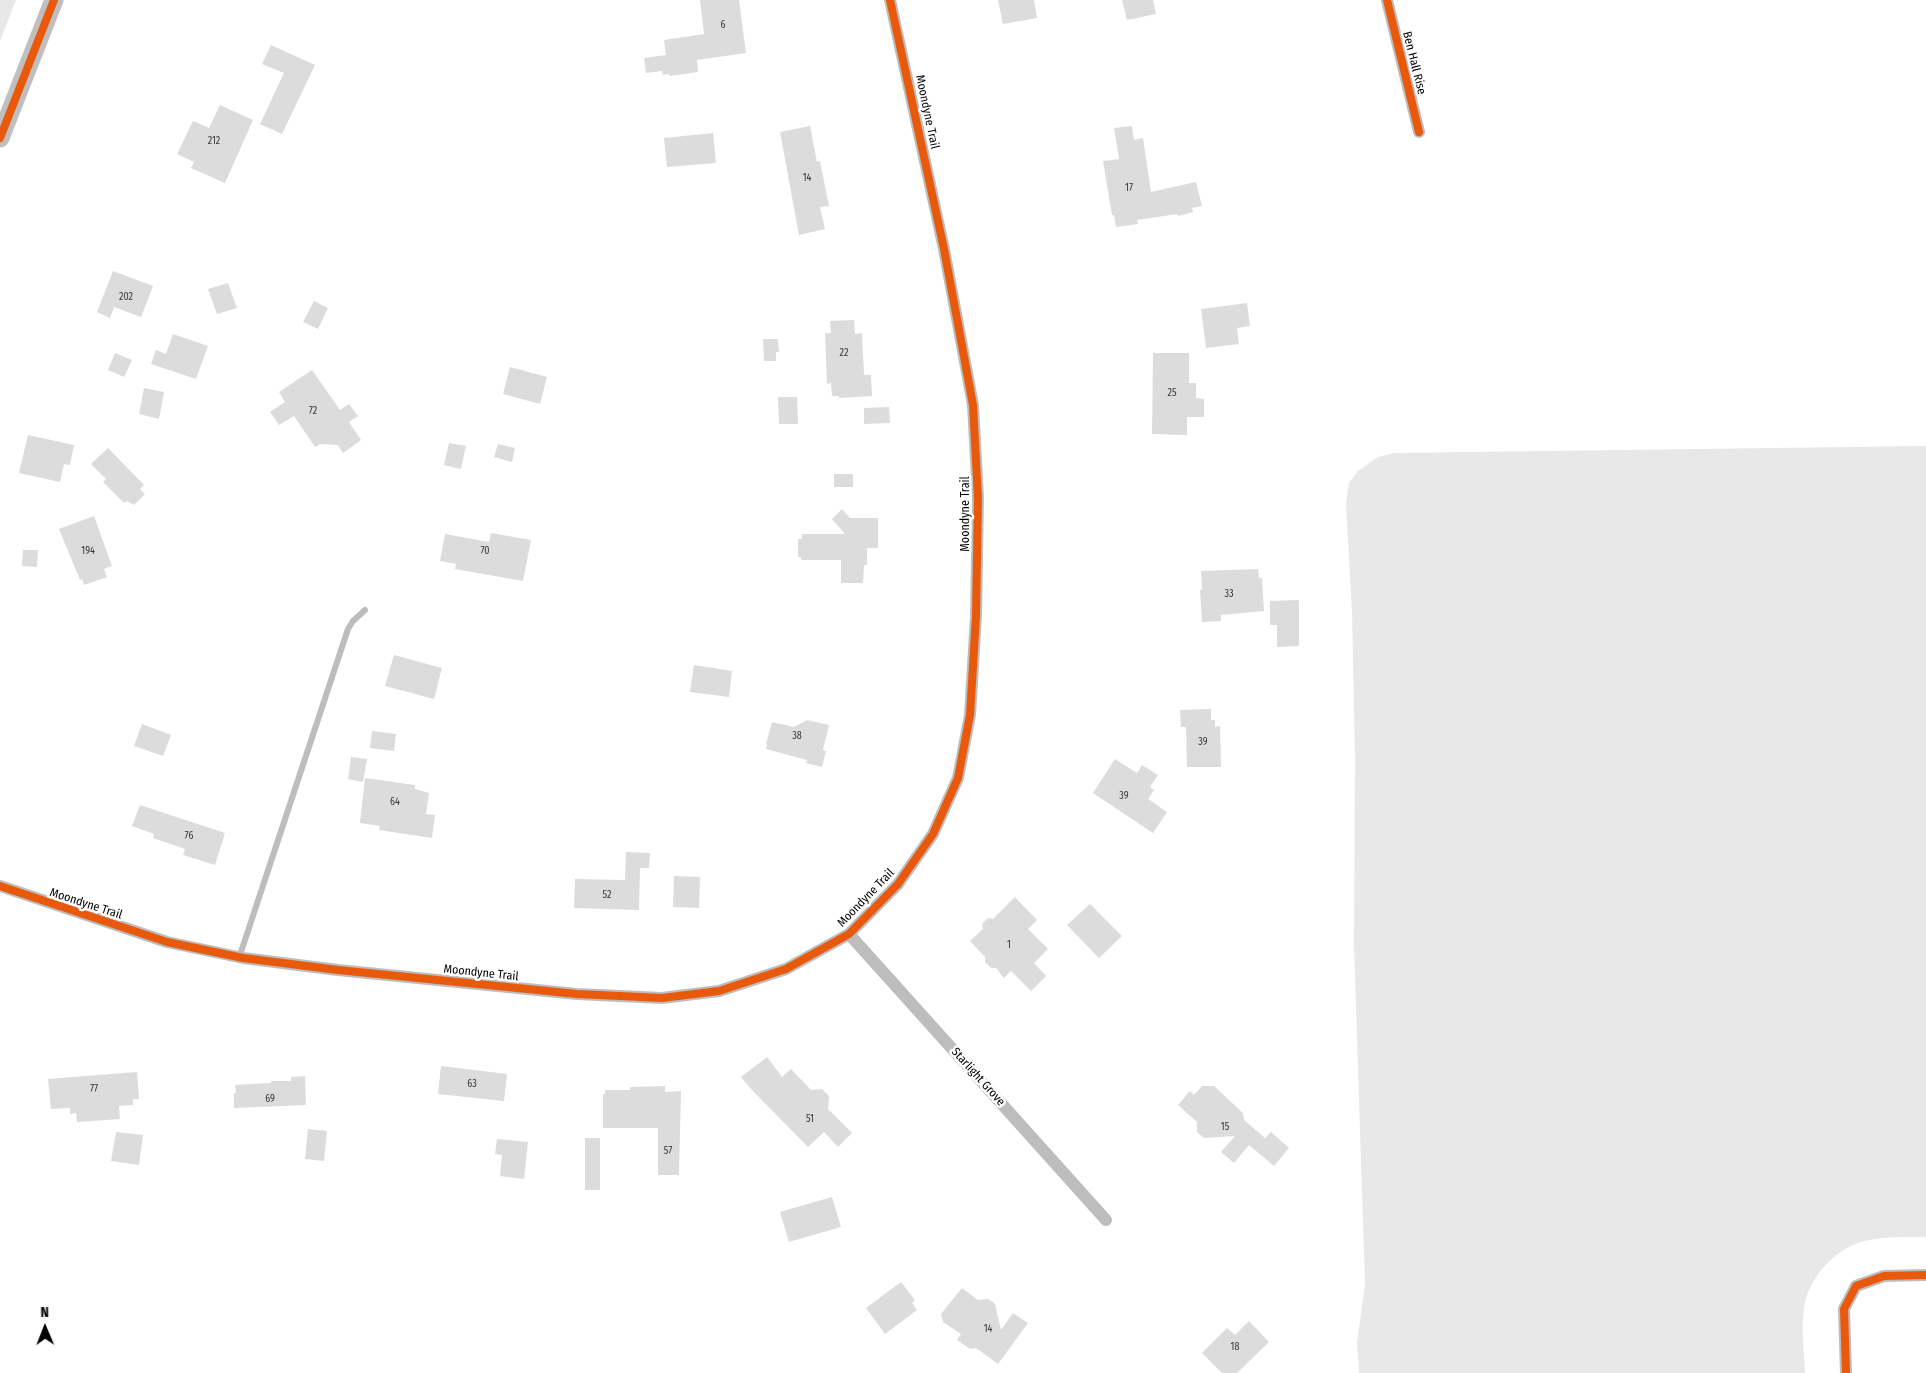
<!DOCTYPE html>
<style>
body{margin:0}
#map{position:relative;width:1926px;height:1373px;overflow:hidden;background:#fff;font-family:"Fira Sans Condensed",sans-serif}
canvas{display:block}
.north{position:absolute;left:20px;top:1303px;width:50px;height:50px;-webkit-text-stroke:4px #fff;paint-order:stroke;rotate:359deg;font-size:14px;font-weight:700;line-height:20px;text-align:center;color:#000}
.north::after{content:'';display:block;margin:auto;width:18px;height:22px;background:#000;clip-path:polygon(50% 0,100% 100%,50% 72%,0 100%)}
</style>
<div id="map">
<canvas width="1926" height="1373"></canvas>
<div class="north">N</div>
</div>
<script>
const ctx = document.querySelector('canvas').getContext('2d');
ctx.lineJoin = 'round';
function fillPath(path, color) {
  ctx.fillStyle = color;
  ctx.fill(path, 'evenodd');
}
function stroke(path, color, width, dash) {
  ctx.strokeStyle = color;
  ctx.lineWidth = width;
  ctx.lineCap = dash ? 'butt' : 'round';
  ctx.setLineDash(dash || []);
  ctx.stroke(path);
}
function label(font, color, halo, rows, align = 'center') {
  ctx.font = font + ' "Fira Sans Condensed",sans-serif';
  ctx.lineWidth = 5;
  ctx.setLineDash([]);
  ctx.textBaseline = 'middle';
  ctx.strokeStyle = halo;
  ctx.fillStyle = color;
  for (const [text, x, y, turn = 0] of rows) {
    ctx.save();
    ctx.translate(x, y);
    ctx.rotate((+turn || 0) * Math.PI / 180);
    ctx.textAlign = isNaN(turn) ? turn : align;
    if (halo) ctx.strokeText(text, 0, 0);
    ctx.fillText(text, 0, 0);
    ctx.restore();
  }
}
const green = new Path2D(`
 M0 0H16L0 41Z
 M1926 446V1237C1906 1237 1884 1236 1865 1241 1835 1248 1808 1278 1804 1308 1801 1329 1804 1352 1805 1373H1359L1357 1343 1365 1284 1354 945 1355 758 1352 612 1346 503 1349 483 1358 471 1378 457 1394 453Z`);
const building = new Path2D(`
 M700 0H739L746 53 697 60 698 72 669 76V74L663 75 662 71 646 73 644 58 666 55 664 40 704 34Z
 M998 0H1034L1037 18 1003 24Z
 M1122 0H1153L1156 14 1127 20Z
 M271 45 315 65 282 134 260 124 284 73 262 64Z
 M220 105 253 120 225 183 191 168 194 162 177 154 193 121 209 128Z
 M810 126 817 162 820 161 829 206 820 207 825 229 799 235 780 132Z
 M1132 126 1134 140 1143 138 1151 192 1196 182 1202 206 1192 208 1193 212 1178 216 1177 214 1137 220 1138 224 1116 227 1114 215H1112L1103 161 1119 159 1114 128Z
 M713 133 716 163 667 167 664 138Z
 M113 271 153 286 141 317 114 307 110 318 97 312Z
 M228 283 237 308 217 314 208 289Z
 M314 301 328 308 318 329 303 322Z
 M1247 303 1250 326 1237 328 1239 344 1206 348 1201 309Z
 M854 320 855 334 862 333 864 375H871L872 396 839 398V396H832L831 383 827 384 825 333H831L830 321Z
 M173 334 208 346 196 379 151 364 156 350 166 354Z
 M763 339H778L779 352H776V361H764Z
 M115 353 132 360 124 377 108 370Z
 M1153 353H1189V383H1196V398L1204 399V417H1187V435L1152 434Z
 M510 367 547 377 540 404 503 394Z
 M312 370 340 410 349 404 358 416 349 422 361 440 343 453 338 445 321 444 315 447 294 416 279 425 270 412 285 402 279 392Z
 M144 388 164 392 159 419 139 414Z
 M778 397H797L798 424H779Z
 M889 407 890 423 864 424V408Z
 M28 435 74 445 70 465 64 464 60 482 19 473Z
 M449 443 466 446 461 469 444 465Z
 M498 444 515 448 512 462 494 457Z
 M108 448 144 485 140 489 145 494 134 505 127 501 124 503 103 482 106 479 91 464Z
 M834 474H853V487H834Z
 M842 509 850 518H878V548H867V565H864L863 583H841V560H801V557H798V539H802V534H845L832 519Z
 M94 516 112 566 104 569 107 577 84 585 82 579 80 580 59 529Z
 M491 533 531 540 523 581 455 569 456 564 440 561 445 534 489 542Z
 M23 550H38L37 567 22 566Z
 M1258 569 1259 578H1262L1264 611 1221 615V621L1202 622 1200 590H1202L1201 571Z
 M1299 600V646L1277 647V625H1270V601Z
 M394 655 442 668 434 699 385 686Z
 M694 665 732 671 729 697 690 692Z
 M1211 709V720H1215V727L1220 726 1221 767H1187L1186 727H1181L1180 710Z
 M807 720 829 725 823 750 826 751 822 767 806 763 807 760 766 749 767 744H766L772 722 794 727Z
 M142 724 171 735 163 756 134 746Z
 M372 731 396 734 394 751 370 748Z
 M351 757 367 759 363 782 348 779Z
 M1115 759 1137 773 1142 765 1158 775 1150 787 1154 790 1148 799 1167 812 1153 833 1093 793Z
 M365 778 415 785V789L429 793 426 814 435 815 432 838 379 830 380 826 360 823Z
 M140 805 225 833 215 865 183 855 185 849 153 838 154 834 132 826Z
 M626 852 650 853 649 868H640L639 910 574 908 575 879 625 880Z
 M674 876 700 877 699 908 673 907Z
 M1015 897 1037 920 1028 929 1048 949 1034 963 1046 976 1031 991 1011 971 1004 978 996 968H991L985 962V957L970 941 983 929 982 924 988 918 993 919Z
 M1090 904 1122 936 1099 958 1067 925Z
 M767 1057 782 1077 791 1069 811 1090 822 1089 829 1096 828 1109 852 1133 838 1147 824 1132 808 1147 751 1089 741 1077Z
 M441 1066 507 1074 504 1101 438 1094Z
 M137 1072 139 1099H133V1105L119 1106 120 1119 77 1122 76 1113 70 1114V1108L51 1109 48 1079Z
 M305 1076 306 1105 234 1108V1093H236L235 1085 271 1083V1081H291V1077Z
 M665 1086V1092L681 1091 679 1175H658V1128H603V1094H605V1090H630V1087Z
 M1202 1086H1214L1243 1113 1244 1120 1265 1138 1271 1132 1289 1148 1274 1166 1249 1145 1234 1163 1221 1152 1235 1136 1204 1138 1197 1132V1122L1178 1105 1190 1091 1194 1095Z
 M308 1129 327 1131 324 1161 305 1159Z
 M116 1132 143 1135 139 1165 111 1161Z
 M585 1138H600V1190H585Z
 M497 1139 528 1142 524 1179 500 1176 502 1155 495 1154Z
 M832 1197 841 1227 789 1242 780 1212Z
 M901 1282 915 1300 912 1303 917 1310 885 1334 866 1308Z
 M962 1288 978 1300 988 1299 995 1304 1001 1330 1013 1313 1028 1323 998 1364 976 1348 970 1349 957 1340 961 1334 943 1322 941 1314Z
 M1249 1321 1269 1342 1237 1373H1222L1202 1353 1227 1328 1235 1335Z`);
const lane = new Path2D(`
 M239 958 348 629 353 621 365 610`);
const street = new Path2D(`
 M1387 0 1419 132
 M0 886 167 942 243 958 338 970 577 994 662 998 719 991 786 969 849 934 898 884 933 834 958 778 970 715 976 616 978 498 973 405 944 249 890 0
 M849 934 1106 1220
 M1846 1373 1844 1309 1856 1286 1884 1276 1926 1275`);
const secondary = new Path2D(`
 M0 138 54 0`);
const cycleway = new Path2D(`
 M1387 0 1419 132
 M0 138 54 0
 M0 886 167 942 243 958 338 970 577 994 662 998 719 991 786 969 849 934 898 884 933 834 958 778 970 715 976 616 978 498 973 405 944 249 890 0
 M1846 1373 1844 1309 1856 1286 1884 1276 1926 1275`);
const numberNames = [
 ["6",723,25],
 ["212",214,141],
 ["14",807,178],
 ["17",1129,188],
 ["202",126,297],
 ["22",844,353],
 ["25",1172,393],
 ["72",313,411],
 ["194",88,551],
 ["70",485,551],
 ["33",1229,594],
 ["38",797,736],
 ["39",1203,742],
 ["39",1124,796],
 ["64",395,802],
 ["76",189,836],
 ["52",607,895],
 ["1",1009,945],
 ["63",472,1084],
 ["77",94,1089],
 ["69",270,1099],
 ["51",810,1119],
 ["15",1225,1127],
 ["57",668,1151],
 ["14",988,1329],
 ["18",1235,1347]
];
const streetNames = [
 ["Ben Hall Rise",1414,63,76],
 ["Moondyne Trail",927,112,78],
 ["Moondyne Trail",966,514,-90],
 ["Moondyne Trail",866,898,-46],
 ["Moondyne Trail",86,904,18],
 ["Moondyne Trail",481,973,6],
 ["Starlight Grove",978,1077,48]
];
fillPath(green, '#e8e8e8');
fillPath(building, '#dcdcdc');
stroke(lane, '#bdbdbd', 6);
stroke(street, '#bdbdbd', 12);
stroke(secondary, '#bfbfbf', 19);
stroke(cycleway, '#e8590c', 8);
label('10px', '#373737', null, numberNames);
label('12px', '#000', '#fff', streetNames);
</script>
